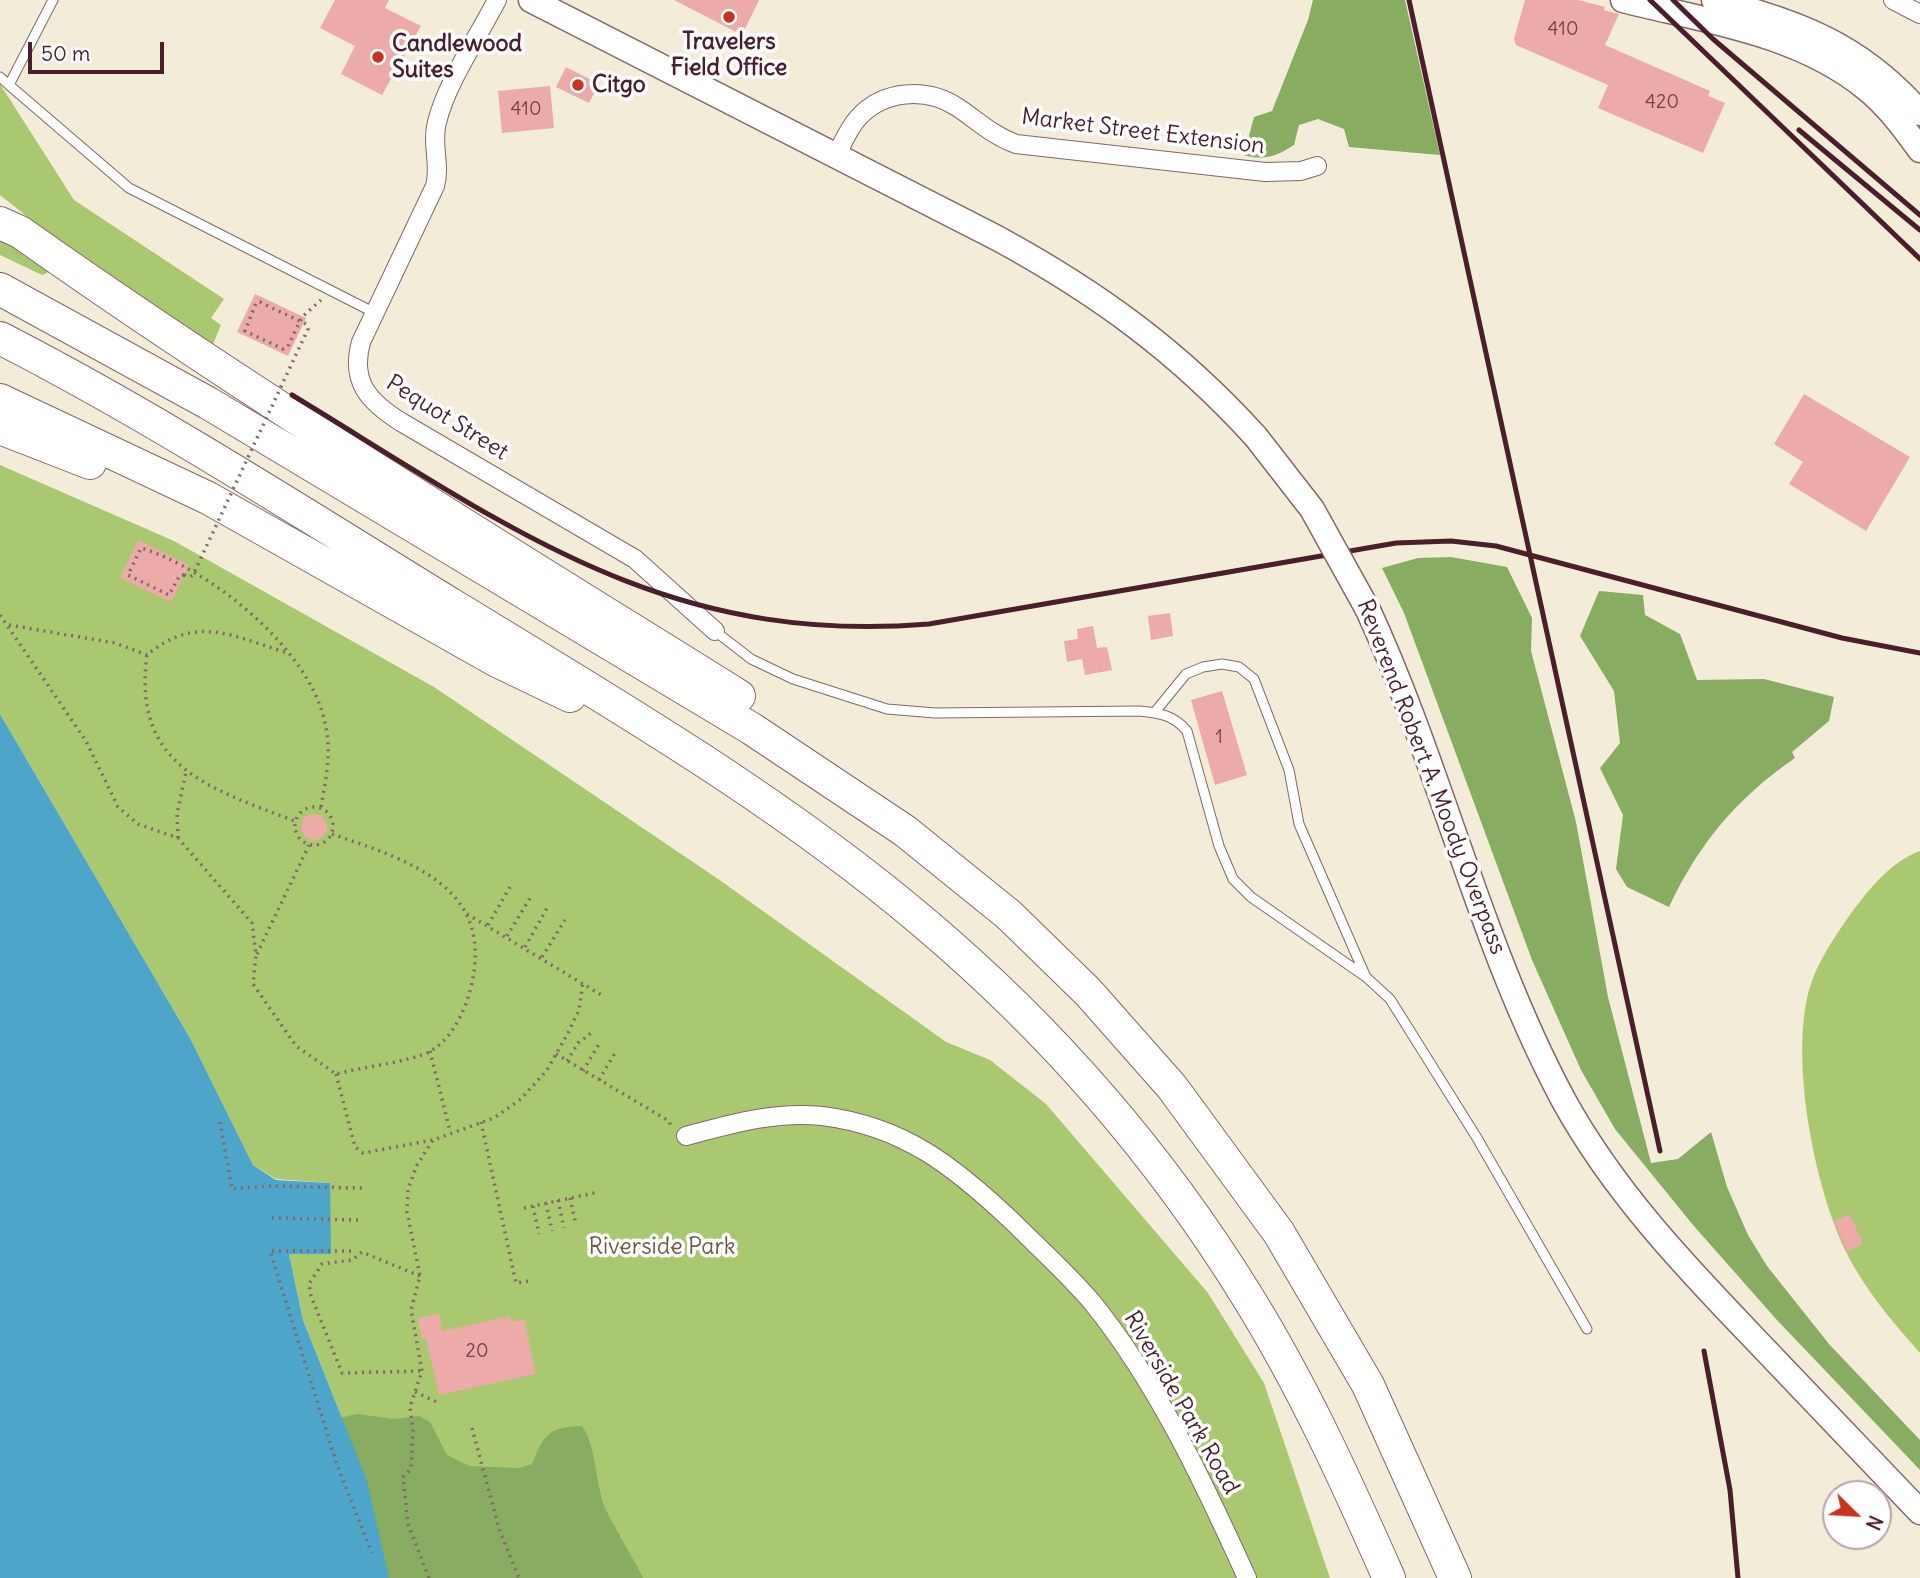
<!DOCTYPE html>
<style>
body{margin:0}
#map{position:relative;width:1920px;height:1578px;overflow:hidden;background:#f3ecd8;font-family:Delius,sans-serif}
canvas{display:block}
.north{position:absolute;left:1822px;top:1480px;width:70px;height:70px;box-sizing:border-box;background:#fff;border:2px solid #b7a5aa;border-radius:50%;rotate:114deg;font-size:19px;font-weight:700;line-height:28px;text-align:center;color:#4a1f2b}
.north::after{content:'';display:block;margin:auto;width:24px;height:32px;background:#c8321e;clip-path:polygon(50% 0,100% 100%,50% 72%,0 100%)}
.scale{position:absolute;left:28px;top:42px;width:136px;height:32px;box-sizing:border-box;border:4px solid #4a1f2b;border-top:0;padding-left:9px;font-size:21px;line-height:24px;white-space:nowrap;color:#4a1f2b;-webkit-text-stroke:5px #fff;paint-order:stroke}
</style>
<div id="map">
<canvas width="1920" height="1578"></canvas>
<div class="north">N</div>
<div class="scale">50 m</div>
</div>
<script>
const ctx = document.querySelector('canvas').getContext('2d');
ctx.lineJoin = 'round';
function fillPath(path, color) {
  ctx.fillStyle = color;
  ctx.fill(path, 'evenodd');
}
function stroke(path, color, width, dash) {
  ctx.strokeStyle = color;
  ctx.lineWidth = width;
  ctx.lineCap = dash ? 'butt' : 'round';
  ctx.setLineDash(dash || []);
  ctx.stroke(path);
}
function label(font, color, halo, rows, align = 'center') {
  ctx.font = font + ' Delius,sans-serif';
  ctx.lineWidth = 7;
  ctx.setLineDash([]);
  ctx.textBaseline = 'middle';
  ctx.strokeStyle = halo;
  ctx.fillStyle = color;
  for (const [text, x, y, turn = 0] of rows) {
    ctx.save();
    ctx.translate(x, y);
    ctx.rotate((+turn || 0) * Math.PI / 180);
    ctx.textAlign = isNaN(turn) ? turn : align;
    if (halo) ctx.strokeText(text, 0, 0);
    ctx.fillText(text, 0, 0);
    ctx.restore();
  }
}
const green = new Path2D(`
 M0 84 74 200 224 299 211 318 221 325 211 349 98 273 0 195Z
 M0 237 48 269 47 273 42 275 0 255Z
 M0 465 174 541 434 687 721 881 946 1042 990 1060 1046 1104 1208 1293 1264 1383 1330 1578H389L367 1481 303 1320 289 1254 330 1183 276 1179 253 1165 190 1038 0 714Z
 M1920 851V1353C1892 1321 1864 1289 1845 1250 1814 1184 1790 1061 1809 990 1817 963 1832 941 1847 919 1865 894 1889 862 1920 851Z`);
const forest = new Path2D(`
 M1313 0H1405L1440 155 1349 147 1344 129 1318 119 1299 125 1294 145C1277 156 1264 161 1244 155L1254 117 1272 111 1308 20Z
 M1451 557 1507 567 1532 618 1531 651 1576 822 1608 997 1651 1163 1678 1159 1711 1132 1727 1187 1748 1235 1767 1266 1829 1344 1920 1440V1470L1776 1319 1693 1225 1615 1129 1581 1070 1532 960 1404 613 1382 568 1418 558Z
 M1599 591 1643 595 1645 615 1680 634 1697 680 1764 679 1834 697 1829 721 1792 752 1795 758C1737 798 1699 843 1669 907L1627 887 1616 869 1623 815 1600 768 1620 743 1614 691 1580 636Z
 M357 1414 394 1419 419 1416 430 1422 447 1455 470 1466 519 1468 532 1464C544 1434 549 1427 582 1426 597 1447 595 1486 606 1510 617 1533 632 1555 643 1578H335L330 1420Z`);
const water = new Path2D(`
 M0 714 190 1038 253 1165 276 1180 330 1183 331 1254H289L303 1320 367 1481 389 1578H0Z`);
const building = new Path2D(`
 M335 0H389L385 8 421 26 382 95 341 74 355 46 320 28Z
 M674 0H759L742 35Z
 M1525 0H1578L1605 7 1604 10 1619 14 1605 45 1710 91 1708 96 1725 103 1703 153 1598 108 1608 85 1516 45 1514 39Z
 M566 67 599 84 589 103 556 87Z
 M550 86 554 128 502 133 498 91Z
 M255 294 306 318 288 356 237 332Z
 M1804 394 1910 457 1866 531 1789 484 1803 462 1774 444Z
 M138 540 189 565 171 602 120 578Z
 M1170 613 1173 636 1151 640 1148 616Z
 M1093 626 1097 648 1107 647 1112 670 1085 675 1082 659 1067 662 1064 641 1078 639 1077 629Z
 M1222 691 1247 775 1215 785 1191 700Z
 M301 827a13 13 0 1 1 26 0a13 13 0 1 1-26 0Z
 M1850 1214 1863 1244 1847 1252 1834 1221Z
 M439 1314 442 1331 510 1316 511 1322 524 1319 536 1374 439 1395 426 1338 422 1339 418 1318Z`);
const path = new Path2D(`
 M288 346 302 317 321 300
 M184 575H180L169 595 128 575 141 548C210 569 310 649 325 723 332 752 326 778 321 807
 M0 615 86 741 118 807 138 824 178 838 252 923 256 955 253 984 296 1046 336 1074
 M9 625 115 643 147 655
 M285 652C232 636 196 614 147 655 132 766 208 788 295 821
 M295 826a19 19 0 1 1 38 0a19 19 0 1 1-38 0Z
 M332 834C410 861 498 887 470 991 464 1013 451 1040 429 1052 412 1061 358 1068 336 1074
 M178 838 177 814 186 772
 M467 914 603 996
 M488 925 510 887
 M507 936 530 898
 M525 947 547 908
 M257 954 309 845
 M542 957 565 920
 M430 1051 450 1131
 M556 1054 669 1121 671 1127
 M567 1061 578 1043 591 1033
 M583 1071 599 1044
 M336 1074 355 1147 363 1153 433 1140 494 1118 521 1099 547 1070 568 1033 579 1010 583 982
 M599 1080 615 1053
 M220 1122 232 1189 271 1186 362 1188
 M481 1122 516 1283 530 1281
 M570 1198 576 1225
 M558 1200 564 1228
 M546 1203 552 1231
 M533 1206 539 1234
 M524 1208 599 1192
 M272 1218 360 1220
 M351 1251H270L337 1465 372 1553
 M420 1276 362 1252 352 1260 322 1264 309 1284 311 1296 342 1373 422 1371
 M415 1392 439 1403
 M472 1428 500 1532 519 1578
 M429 1578 408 1524 403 1477 411 1469 413 1429 410 1407 422 1371 411 1310 420 1276 407 1212 408 1189 417 1165 433 1140`);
const service = new Path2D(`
 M53 0 9 85 129 188 375 313
 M0 77 9 85
 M715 631 751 659 793 679 887 709 935 713 1140 711C1159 713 1174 715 1187 731L1219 846 1233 879 1251 897 1366 977 1390 999 1477 1138 1587 1329
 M1154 713 1186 674 1203 667 1222 664 1239 667 1254 679 1289 770 1299 824 1365 975`);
const minor = new Path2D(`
 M497 0C478 37 447 82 437 122 431 144 441 165 435 186L361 342C350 382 369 402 401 422L635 559 715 631
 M1893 0 1920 14
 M836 156C843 143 848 129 858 118 883 90 926 87 957 107 977 120 993 136 1016 144L1265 172 1301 171 1317 166
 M686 1136C731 1124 775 1111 822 1116 904 1126 955 1167 1013 1222 1039 1248 1067 1273 1091 1301 1157 1382 1204 1483 1247 1578`);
const secondary = new Path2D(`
 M531 0 997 238C1098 293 1179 352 1256 437
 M1623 0C1706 21 1799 33 1867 89 1888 106 1904 128 1920 150
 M1714 0C1798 22 1861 45 1920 113
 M1368 610C1442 770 1480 945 1564 1101 1613 1190 1682 1263 1752 1336 1808 1395 1864 1453 1920 1512`);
const motorway = new Path2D(`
 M0 223 20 232C253 397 497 545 739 696
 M0 289 208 403 752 729 905 831 1009 915 1088 992 1172 1087 1279 1233 1368 1385 1455 1578
 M0 338C156 418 304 514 454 606 614 704 778 799 922 921 1049 1028 1160 1155 1247 1296 1303 1386 1346 1481 1389 1578
 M0 400 208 498 497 661 570 696
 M0 428 90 463`);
const rail = new Path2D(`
 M1409 0 1660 1151
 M1650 0 1920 259
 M1673 0 1713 39 1920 215
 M1799 130 1920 230
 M292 395C508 526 663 646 929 624L1396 543 1451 541 1496 546 1842 638 1920 653
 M1704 1351 1730 1490 1738 1578`);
const pathBridge = new Path2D(`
 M184 575 190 577 193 575 308 329 306 324 260 302 256 303 245 331 283 349 288 346`);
const secondaryBridge = new Path2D(`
 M1256 437 1312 509 1368 610`);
const markers = [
 [729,17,7,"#c8321e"],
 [378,57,7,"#c8321e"],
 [578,85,7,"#c8321e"]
];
const numberNames = [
 ["410",1563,30],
 ["420",1662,103],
 ["410",526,110],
 ["1",1219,738],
 ["20",477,1352]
];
const poiNames = [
 ["Travelers",729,42,"center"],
 ["Field Office",729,68,"center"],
 ["Candlewood",392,44],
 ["Suites",392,70],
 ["Citgo",592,85]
];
const streetNames = [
 ["Market Street Extension",1143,132,7],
 ["Pequot Street",447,418,32],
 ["Reverend Robert A. Moody Overpass",1431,777,69],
 ["Riverside Park Road",1181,1403,60]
];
const parkNames = [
 ["Riverside Park",662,1247]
];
fillPath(green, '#aac86f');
fillPath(forest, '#87ac62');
fillPath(water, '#4da5ca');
fillPath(building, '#ecaaa8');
stroke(service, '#856768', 11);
stroke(minor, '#856768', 20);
stroke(secondary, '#856768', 27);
stroke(motorway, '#856768', 34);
stroke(path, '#856768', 3.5, [2, 5]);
stroke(service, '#fff', 9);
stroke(minor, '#fff', 18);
stroke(secondary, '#fff', 24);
stroke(motorway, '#fff', 32);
stroke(rail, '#4a1f2b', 5);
stroke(secondaryBridge, '#856768', 27, []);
stroke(pathBridge, '#856768', 3.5, [2, 5]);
stroke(secondaryBridge, '#fff', 24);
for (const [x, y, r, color] of markers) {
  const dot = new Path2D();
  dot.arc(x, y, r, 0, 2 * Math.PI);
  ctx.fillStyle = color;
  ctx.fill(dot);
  stroke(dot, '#fff', 2.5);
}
label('19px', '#72424a', null, numberNames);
label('bold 23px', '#4a1f2b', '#fff', poiNames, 'left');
label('23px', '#4a1f2b', '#fff', streetNames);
label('23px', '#6c5a43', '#fff', parkNames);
</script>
